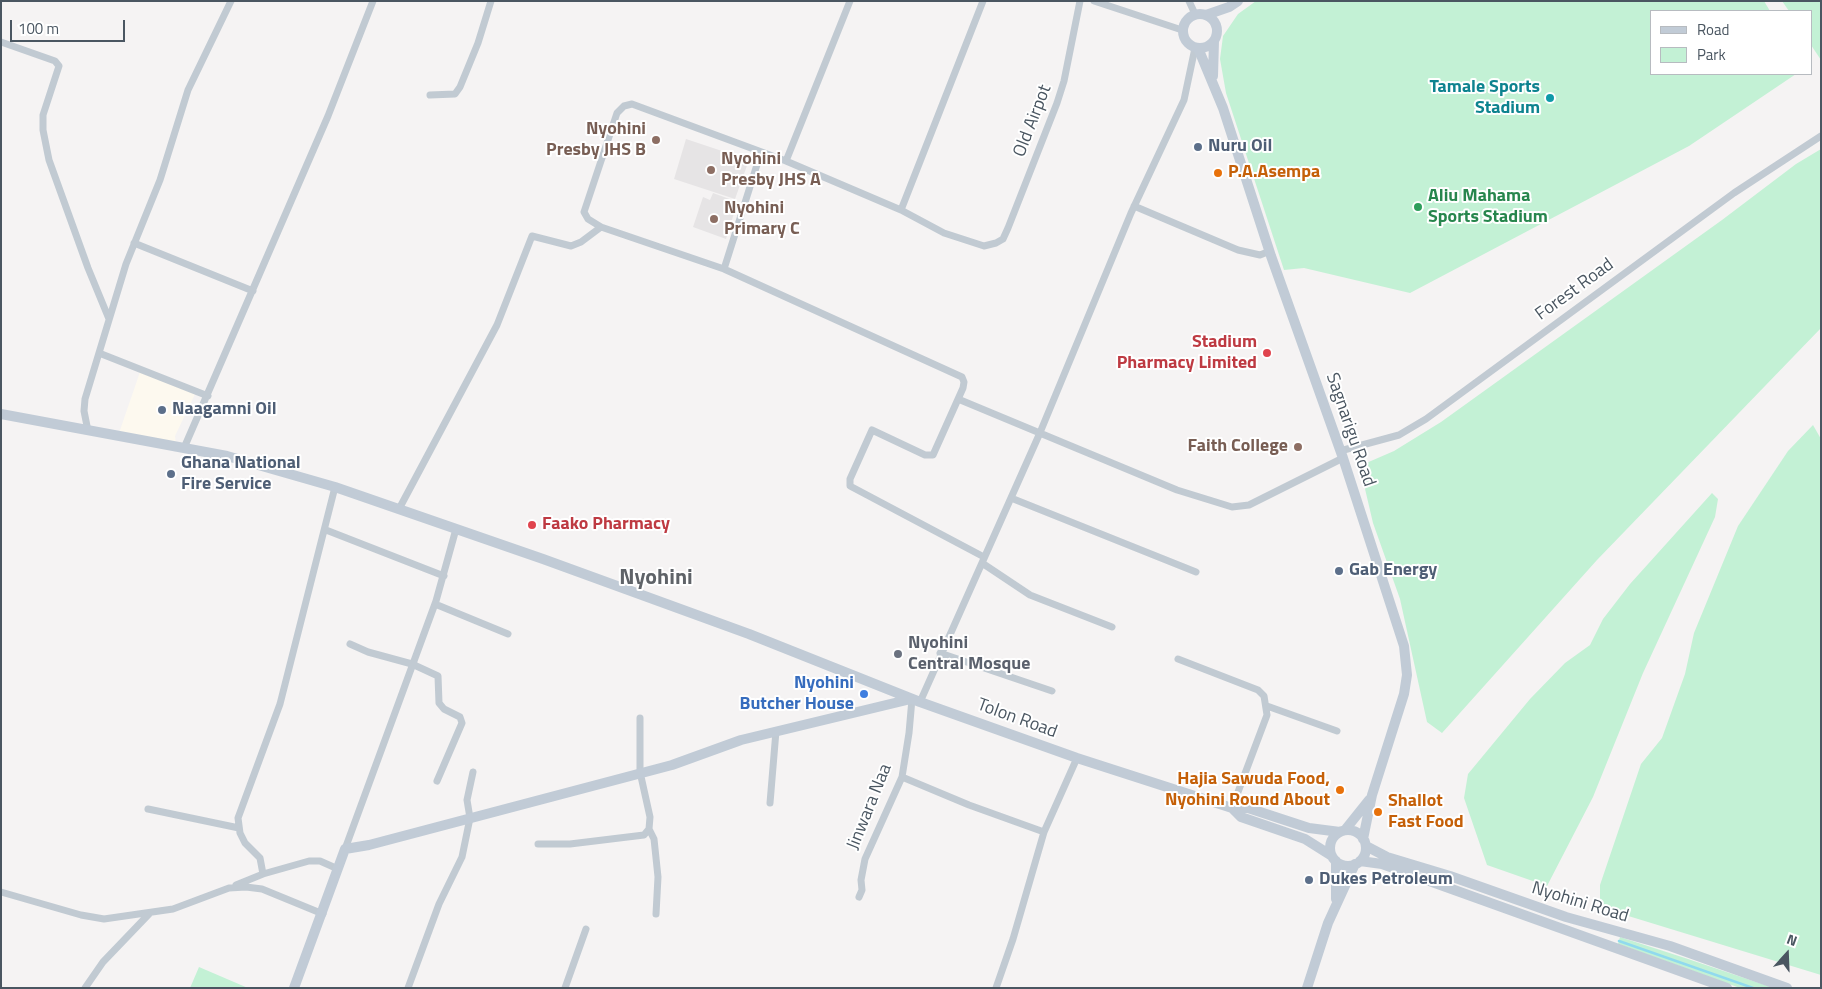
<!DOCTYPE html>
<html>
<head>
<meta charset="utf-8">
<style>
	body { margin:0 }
	#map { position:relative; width:1822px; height:989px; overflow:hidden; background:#f5f3f3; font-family:"Titillium Web",sans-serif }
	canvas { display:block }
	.frame { position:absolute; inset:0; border:2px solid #4a5661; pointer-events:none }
	.legend { position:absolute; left:1650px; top:10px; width:162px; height:65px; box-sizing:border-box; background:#fff; border:1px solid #b7bbc0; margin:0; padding:6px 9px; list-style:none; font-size:15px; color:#4a5661 }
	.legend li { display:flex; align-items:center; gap:10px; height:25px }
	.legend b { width:25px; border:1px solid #b7bbc0 }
	.north { position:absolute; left:1762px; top:929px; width:50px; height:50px; -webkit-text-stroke:4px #fff; paint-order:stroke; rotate:20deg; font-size:14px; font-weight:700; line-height:20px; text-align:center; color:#4a5661 }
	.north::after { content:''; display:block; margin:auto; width:18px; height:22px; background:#4a5661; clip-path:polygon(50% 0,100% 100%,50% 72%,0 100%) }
	.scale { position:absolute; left:10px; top:20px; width:115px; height:22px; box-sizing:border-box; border:2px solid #4a5661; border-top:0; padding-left:6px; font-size:15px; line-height:18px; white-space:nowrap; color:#4a5661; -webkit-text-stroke:4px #fff; paint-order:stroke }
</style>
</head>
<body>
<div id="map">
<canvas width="1822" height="989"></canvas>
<div class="frame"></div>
<ul class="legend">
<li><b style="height:6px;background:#c1cbd6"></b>Road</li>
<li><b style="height:14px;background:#c3f1d5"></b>Park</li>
</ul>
<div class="north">N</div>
<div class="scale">100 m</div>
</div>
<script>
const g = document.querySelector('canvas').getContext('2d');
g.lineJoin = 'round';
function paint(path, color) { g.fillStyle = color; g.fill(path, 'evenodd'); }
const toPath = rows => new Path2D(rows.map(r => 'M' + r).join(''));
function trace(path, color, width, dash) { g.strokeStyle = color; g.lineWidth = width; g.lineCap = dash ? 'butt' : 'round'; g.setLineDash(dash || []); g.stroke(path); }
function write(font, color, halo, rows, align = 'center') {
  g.font = font + ' "Titillium Web",sans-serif'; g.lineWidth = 4; g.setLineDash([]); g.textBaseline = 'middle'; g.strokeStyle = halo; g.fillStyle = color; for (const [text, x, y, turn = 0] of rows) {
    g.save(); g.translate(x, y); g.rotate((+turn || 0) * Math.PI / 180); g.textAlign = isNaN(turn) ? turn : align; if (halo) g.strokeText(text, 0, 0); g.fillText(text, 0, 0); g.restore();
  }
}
const commercial = toPath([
	[140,372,196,392,175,436,176,444,119,433]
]);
const education = toPath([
	[686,139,749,160,735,199,674,179],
	[713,193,735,201,732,208,735,210,726,239,693,227,703,197,710,200]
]);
const green = toPath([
	[1256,1,1764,1,1770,11,1651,11,1651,74,1796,74,1689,146,1410,293,1304,268,1284,270,1226,93,1220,59,1223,36,1238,14],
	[1782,1,1821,1,1821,60,1811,45,1811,11,1789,11],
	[1821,149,1821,328,1597,560,1442,733,1427,722,1400,599,1373,523,1362,476,1364,464,1394,451,1441,422,1722,220,1796,164],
	[1813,425,1821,439,1821,975,1612,911,1600,904,1600,885,1641,764,1662,738,1685,674,1694,633,1738,526,1788,451],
	[1712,493,1718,499,1715,517,1643,673,1593,797,1547,886,1487,865,1464,798,1468,774,1530,699,1565,663,1590,645,1603,619,1630,584],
	[1620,937,1685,958,1774,988,1740,988,1618,944],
	[199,967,248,988,190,988]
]);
const stream = toPath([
	[1619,941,1753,988]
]);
const street = toPath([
	[1094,1,1182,30],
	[1189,1,1195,14],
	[1,42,55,61,59,66,43,115,43,130,49,160,88,268,109,319],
	[430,95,455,94,460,87,478,43,491,1],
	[786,161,850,1],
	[1134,206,1238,250,1260,255,1270,251],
	[901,210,983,1],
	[134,243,253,291],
	[724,269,761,152],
	[99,353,208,396],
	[958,399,1177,490,1232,507,1249,505,1343,458],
	[88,431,84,411,85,399,126,264,160,180,188,90,231,1],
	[184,448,328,116,373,1],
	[1340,451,1399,435,1426,419,1734,193,1821,136],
	[1011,498,1196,572],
	[399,509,497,325,532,236,571,246,581,242,601,227],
	[326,530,444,576],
	[984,557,850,486,850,479,872,430,925,455,933,455,963,388,964,382,962,377,724,269,601,227,588,219,584,212,617,113,624,106,632,104,786,161,901,210,944,233,984,246,996,243,1003,239,1008,228,1057,103,1064,81,1080,1],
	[982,563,1030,595,1112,627],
	[435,604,508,634],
	[350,644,368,652,412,664,438,676,439,703,444,709,460,717,462,723,437,781],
	[940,653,1052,691],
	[1178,659,1258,690,1264,696,1267,715,1232,808],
	[920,702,1039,435,1131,213,1184,100,1195,48],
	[1267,706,1337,731],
	[902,777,969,805,1044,832],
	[770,803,776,731],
	[148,809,239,828],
	[649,829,654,839,658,877,656,914],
	[538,844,570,844,644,835,649,829,650,817,640,772,640,718],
	[345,849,436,601,456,529],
	[263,874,260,858,245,843,240,833,238,818,280,704,335,487],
	[236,885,263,874,309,861,320,861,338,869],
	[1,892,81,915,104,919,173,909,229,888,246,887,262,889,323,914],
	[859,897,862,890,861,880,865,859,902,777,909,733,912,699],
	[85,988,103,962,149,914],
	[408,988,439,904,462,857,470,818,467,800,473,772],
	[565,988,586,929],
	[996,988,1013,939,1044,832,1077,758]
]);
const secondary = toPath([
	'1183 31a17 17 0 1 1 34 0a17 17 0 1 1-34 0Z',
	[1206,15,1229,7,1238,1],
	[1198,48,1223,108,1271,256,1343,458,1404,646,1407,675,1404,694,1372,795,1363,839],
	[1213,76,1214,41],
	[1,414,227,456,335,487,543,559,749,634,920,702,1077,758,1232,808,1248,808,1309,828,1340,832],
	[1232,808,1241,817,1305,839,1332,856],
	[1345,830,1369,800],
	'1330 848a18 18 0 1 1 36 0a18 18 0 1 1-36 0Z',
	[1366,846,1387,857,1450,876,1566,917,1670,946,1787,988],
	[1336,861,1336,899],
	[1360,861,1382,864,1727,988],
	[294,988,345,849,369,845,672,765,741,740,911,699],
	[1307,988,1328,923,1355,864]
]);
const markers = [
	[1550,98,5,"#0f9aa8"],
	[656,140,5,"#8d6e63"],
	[1198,147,5,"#5c6f8a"],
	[711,170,5,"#8d6e63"],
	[1218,173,5,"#e8710a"],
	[1418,207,5,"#2e9e5b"],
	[714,219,5,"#8d6e63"],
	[1267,353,5,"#e0444e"],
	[162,410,5,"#5c6f8a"],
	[1298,447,5,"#8d6e63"],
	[171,474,5,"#5c6f8a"],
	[532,525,5,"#e0444e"],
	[1339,571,5,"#5c6f8a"],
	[898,654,5,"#6b7280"],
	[864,694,5,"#3f7fe0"],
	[1340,790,5,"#e8710a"],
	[1378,812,5,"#e8710a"],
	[1309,880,5,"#5c6f8a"]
];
const cultureNames = [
	["Tamale Sports",1540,88],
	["Stadium",1540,109]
];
const streetNames = [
	["Old Airpot",1033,121,-69],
	["Forest Road",1575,290,-36],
	["Sagnarigu Road",1350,430,71],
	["Tolon Road",1017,719,20],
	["Jinwara Naa",870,807,-68],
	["Nyohini Road",1580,903,17]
];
const educationNames = [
	["Nyohini",646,130],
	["Presby JHS B",646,151],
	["Nyohini",721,160,"left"],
	["Presby JHS A",721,181,"left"],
	["Nyohini",724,209,"left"],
	["Primary C",724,230,"left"],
	["Faith College",1288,447]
];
const serviceNames = [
	["Nuru Oil",1208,147],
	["Naagamni Oil",172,410],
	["Ghana National",181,464],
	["Fire Service",181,485],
	["Gab Energy",1349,571],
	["Dukes Petroleum",1319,880]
];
const foodNames = [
	["P.A.Asempa",1228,173],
	["Hajia Sawuda Food,",1330,780,"right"],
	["Nyohini Round About",1330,801,"right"],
	["Shallot",1388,802],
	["Fast Food",1388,823]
];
const leisureNames = [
	["Aliu Mahama",1428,197],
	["Sports Stadium",1428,218]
];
const healthNames = [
	["Stadium",1257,343],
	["Pharmacy Limited",1257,364],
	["Faako Pharmacy",542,525,"left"]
];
const worshipNames = [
	["Nyohini",908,644],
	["Central Mosque",908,665]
];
const shopNames = [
	["Nyohini",854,684],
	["Butcher House",854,705]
];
const districtNames = [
	["Nyohini",656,579]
];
paint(commercial, '#fdf9ef');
paint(education, '#e6e4e5');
paint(green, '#c3f1d5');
trace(stream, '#90daee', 2.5);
trace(street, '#c1cad2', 7);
trace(secondary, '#c1cbd6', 10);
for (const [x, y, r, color] of markers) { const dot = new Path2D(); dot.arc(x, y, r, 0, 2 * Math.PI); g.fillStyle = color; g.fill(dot); trace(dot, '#fff', 2); }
write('bold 18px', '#0d838f', '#fff', cultureNames, 'right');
write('18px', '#4a5661', '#fff', streetNames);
write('bold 18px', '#785e54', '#fff', educationNames, 'right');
write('bold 18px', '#4e5e75', '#fff', serviceNames, 'left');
write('bold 18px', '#c56008', '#fff', foodNames, 'left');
write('bold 18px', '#27864d', '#fff', leisureNames, 'left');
write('bold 18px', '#be3a42', '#fff', healthNames, 'right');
write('bold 18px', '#5b616d', '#fff', worshipNames, 'left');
write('bold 18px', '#366cbe', '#fff', shopNames, 'right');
write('bold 22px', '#5f6368', '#fff', districtNames);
</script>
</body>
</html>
